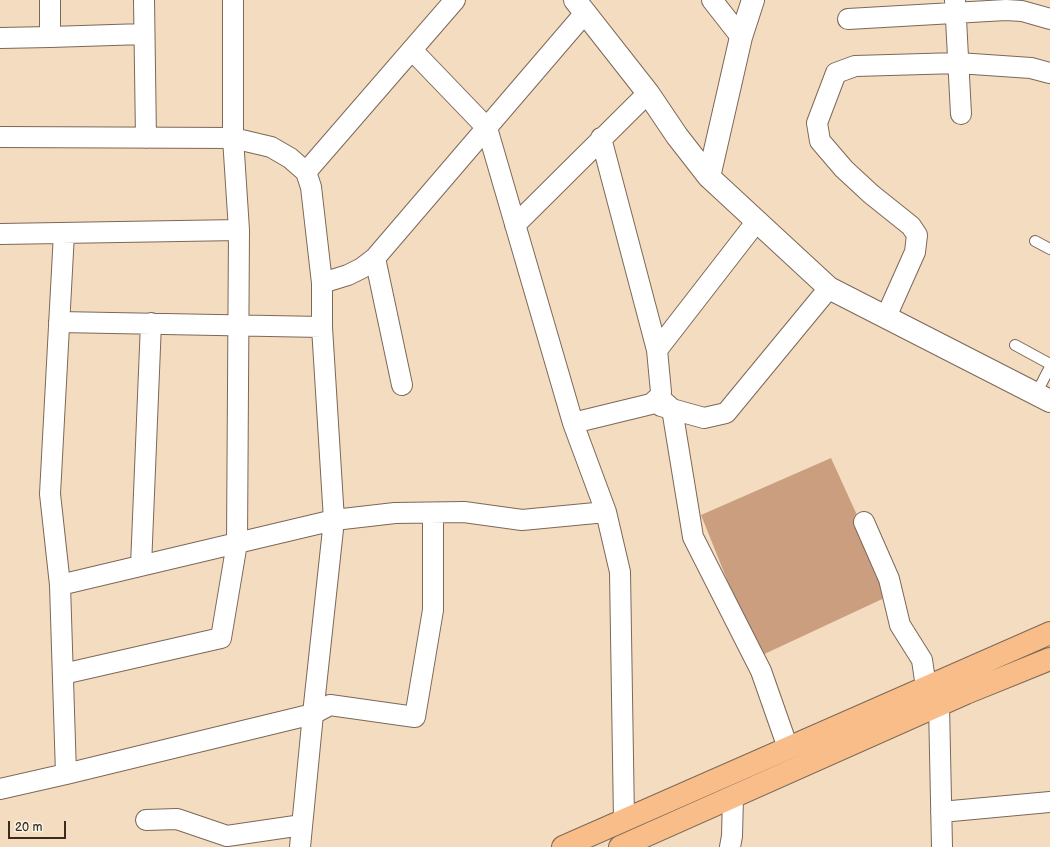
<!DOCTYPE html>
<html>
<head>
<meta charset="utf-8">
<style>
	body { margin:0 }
	#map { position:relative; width:1050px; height:847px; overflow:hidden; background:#f4dcc1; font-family:"Balsamiq Sans",sans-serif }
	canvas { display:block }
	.scale { position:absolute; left:8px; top:821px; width:58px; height:18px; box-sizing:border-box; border:2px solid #3b2a1e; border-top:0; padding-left:5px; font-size:12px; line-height:14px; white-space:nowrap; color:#3b2a1e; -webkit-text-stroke:3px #f7f3e8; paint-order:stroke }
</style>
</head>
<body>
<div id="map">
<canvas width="1050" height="847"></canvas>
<div class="scale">20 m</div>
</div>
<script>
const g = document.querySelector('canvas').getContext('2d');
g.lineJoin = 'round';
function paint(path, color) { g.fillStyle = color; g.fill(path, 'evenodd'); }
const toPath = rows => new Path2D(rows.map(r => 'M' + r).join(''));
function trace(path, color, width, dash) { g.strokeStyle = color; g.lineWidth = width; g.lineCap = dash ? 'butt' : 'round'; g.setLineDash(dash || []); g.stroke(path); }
const building = toPath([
	[831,458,893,594,758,657,701,515]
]);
const service = toPath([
	[1035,241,1050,249],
	[1015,345,1050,364],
	[1036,394,1050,367]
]);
const minor = toPath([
	[144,0,146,138],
	[233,0,233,138,239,230],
	[712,0,741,37],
	[955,0,961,114],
	[848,19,1006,10,1022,11,1050,19],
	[50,37,144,34],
	[0,38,50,37,50,0],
	[412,50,487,128,573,423,606,512,620,572,624,820],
	[0,137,233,138,271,147,290,158,306,172,311,187,322,283,322,327,334,520,313,714],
	[306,172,455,0],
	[515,225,648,93],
	[0,234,239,230,237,543,221,638,63,674],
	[375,258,402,385],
	[322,283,348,275,362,268,375,258,585,13],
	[886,317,915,252,917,235,911,226,871,194,844,169,820,141,817,123,836,73,855,66,958,63,1031,68,1050,73],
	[59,322,322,327],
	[657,350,757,221],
	[659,397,672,409,693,537,761,671,788,748],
	[661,406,704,418,726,413,829,288],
	[573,423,651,404,659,397,661,392,657,350,601,138],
	[864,522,889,579,900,625,922,660,926,687],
	[141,566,151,323],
	[60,585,334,520,395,513,464,512,522,520,606,512],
	[939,705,942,847],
	[313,714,330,705,415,717,433,610,433,513],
	[66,774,313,714,300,847],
	[0,789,66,774,60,585,50,494,64,233],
	[941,812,1050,802],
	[146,820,177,819,227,836,302,825],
	[730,847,732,836,733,797]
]);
const tertiary = toPath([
	[575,0,648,93,677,136,709,177,829,288,1050,401],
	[709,177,741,37,753,0]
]);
const primary = toPath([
	[563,847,1050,633],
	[620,847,966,693,1050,659]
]);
paint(building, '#cc9e80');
trace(service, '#7c6857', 12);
trace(minor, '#7c6857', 22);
trace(tertiary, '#7c6857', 24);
trace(primary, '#7c6857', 24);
trace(service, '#fff', 10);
trace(minor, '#fff', 20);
trace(tertiary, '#fff', 22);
trace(primary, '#f8bd89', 22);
</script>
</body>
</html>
